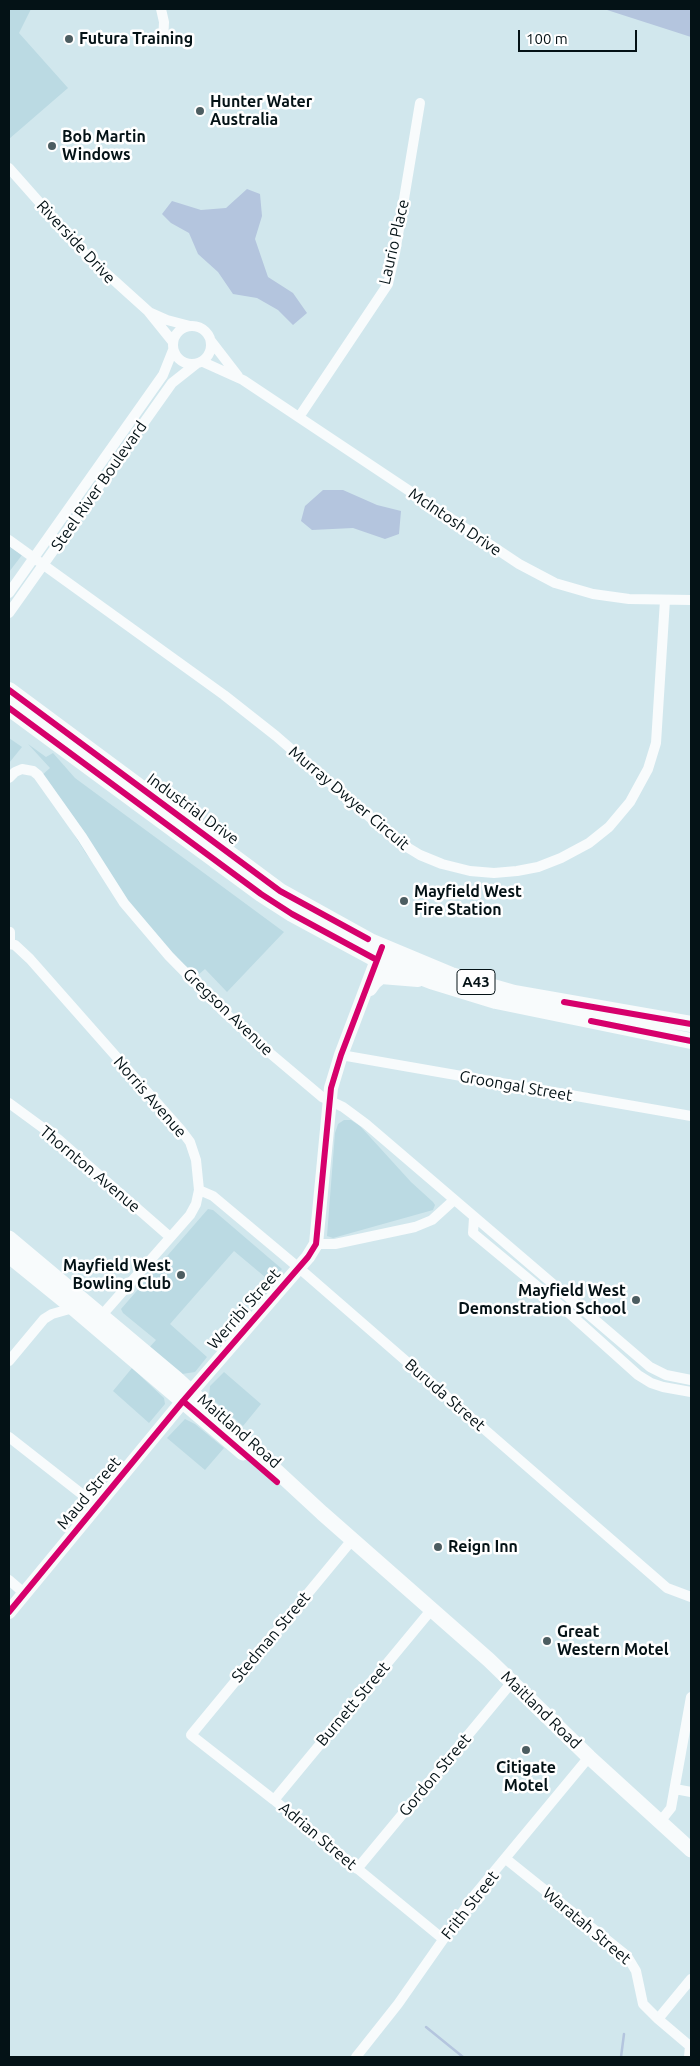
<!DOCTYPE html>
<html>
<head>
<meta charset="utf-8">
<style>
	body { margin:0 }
	#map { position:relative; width:700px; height:2066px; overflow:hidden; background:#d1e7ed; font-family:Ubuntu,sans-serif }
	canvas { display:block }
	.frame { position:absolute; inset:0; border:10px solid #041216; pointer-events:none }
	.scale { position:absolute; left:518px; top:30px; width:119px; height:22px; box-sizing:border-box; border:2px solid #041216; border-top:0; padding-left:6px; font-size:15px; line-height:18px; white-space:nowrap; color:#041216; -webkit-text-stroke:4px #fff; paint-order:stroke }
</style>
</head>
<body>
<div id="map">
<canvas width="700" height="2066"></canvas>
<div class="frame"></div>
<div class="scale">100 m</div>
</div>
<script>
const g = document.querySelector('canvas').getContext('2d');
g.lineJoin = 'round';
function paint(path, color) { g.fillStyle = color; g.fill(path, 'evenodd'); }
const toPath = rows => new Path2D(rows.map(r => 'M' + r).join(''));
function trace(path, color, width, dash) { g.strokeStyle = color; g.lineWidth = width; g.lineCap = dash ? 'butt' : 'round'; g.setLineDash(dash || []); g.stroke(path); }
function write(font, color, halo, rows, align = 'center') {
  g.font = font + ' Ubuntu,sans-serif'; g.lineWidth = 5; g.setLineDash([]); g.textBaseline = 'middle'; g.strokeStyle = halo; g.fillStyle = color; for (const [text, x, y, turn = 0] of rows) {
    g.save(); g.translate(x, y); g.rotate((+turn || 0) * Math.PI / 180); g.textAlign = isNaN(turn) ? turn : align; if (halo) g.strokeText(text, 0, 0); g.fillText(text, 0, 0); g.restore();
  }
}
const green = toPath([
	[9,9,31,9,19,33,68,88,9,139],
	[9,546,22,555,9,572],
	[9,738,22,747,9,763],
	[28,744,46,757,53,753,75,778,284,932,227,992,205,969,198,975,168,953,143,931,85,852,52,799,41,776,50,768],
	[344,1120,351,1120,360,1126,411,1182,433,1202,435,1205,433,1210,333,1238,327,1236,335,1133,338,1124],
	[208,1209,213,1210,282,1269,271,1282,234,1251,170,1324,207,1357,195,1372,182,1374,147,1350,156,1340,123,1313,121,1309],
	[132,1368,164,1398,165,1404,149,1423,113,1391],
	[224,1372,261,1404,243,1426,209,1396,210,1386],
	[185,1419,195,1424,224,1448,205,1470,167,1438]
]);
const water = toPath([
	[604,9,691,9,691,37],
	[247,189,260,194,262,216,255,239,268,277,293,293,307,313,293,325,278,310,257,298,233,294,218,272,198,254,189,233,171,223,162,214,172,201,201,210,226,208],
	[323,490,343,490,377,505,401,511,399,534,385,539,353,528,312,530,301,521,305,506]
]);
const stream = toPath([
	[426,2027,463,2057],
	[621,2057,624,2034]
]);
const minor = toPath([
	[161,9,164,22,163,42],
	[9,168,87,256,148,311,173,342],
	[149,312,167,320,190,326],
	'173 345a19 19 0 1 1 38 0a19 19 0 1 1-38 0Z',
	[211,341,238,376],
	[203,362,243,380,519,564,555,583,593,594,629,599,691,600],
	[299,417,388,284,395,253,420,103],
	[9,540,224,695,276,736,397,841,420,855,442,864,470,871,494,873,517,871,538,867,561,858,589,843,609,827,630,802,648,769,656,743,665,600],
	[9,593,163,375,173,350],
	[9,613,172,383,196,364],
	[9,778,15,772,22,769,33,771,38,775,82,837,124,903,169,956,224,1012,271,1054,322,1097,343,1107,366,1124,650,1367,666,1375,691,1380],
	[9,944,15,945,30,959,181,1130,190,1142,196,1160,199,1190,196,1204,190,1215,102,1315],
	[10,944,10,932],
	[341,1055,691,1116],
	[9,1103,58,1139,170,1237],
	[199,1190,213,1196,299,1268,667,1588,691,1597],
	[474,1218,473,1233,560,1305,638,1375,651,1383,663,1387,691,1392],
	[316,1244,335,1244,415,1227,432,1220,454,1200],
	[9,1361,44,1319,52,1314,73,1308],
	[9,1437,97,1506],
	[352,1540,191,1735,274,1800,443,1939],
	[9,1580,24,1593],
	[675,1789,691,1792],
	[274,1800,432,1609],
	[659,1823,671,1808,691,1697],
	[506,1859,627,1956,636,1971,643,2004,658,2019,691,2047],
	[357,1869,512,1682],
	[658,2019,691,1979],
	[356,2057,398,2004,473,1897,589,1757],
	[689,2057,690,2046]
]);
const secondary = toPath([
	[370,989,375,982,381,977,418,980],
	[9,1612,183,1401,308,1257,316,1244,331,1088,341,1055,380,952]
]);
const primary = toPath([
	[9,1238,176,1378,322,1513,489,1660,589,1757,691,1850],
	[9,1256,73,1308,243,1453]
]);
const trunk = toPath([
	[9,690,280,891,372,942,451,975,514,993,691,1024],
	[9,708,261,894,292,914,377,960,431,981,496,1001,691,1041]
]);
const cycleway = toPath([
	[9,690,280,891,368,939],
	[9,708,261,894,292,914,377,960],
	[564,1002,691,1024],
	[591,1021,691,1041],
	[183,1401,277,1482],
	[9,1612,183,1401,308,1257,316,1244,331,1088,341,1055,382,947]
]);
const markers = [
	[69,39,5,"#4c5d61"],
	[200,111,5,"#4c5d61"],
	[52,146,5,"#4c5d61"],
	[404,901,5,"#4c5d61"],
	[181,1275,5,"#4c5d61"],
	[636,1300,5,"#4c5d61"],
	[438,1547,5,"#4c5d61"],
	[547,1641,5,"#4c5d61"],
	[526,1750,5,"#4c5d61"]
];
const shields = [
	[476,982,38]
];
const shieldNames = [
	["A43",476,982]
];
const poiNames = [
	["Futura Training",79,39],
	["Hunter Water",210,102],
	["Australia",210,120],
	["Bob Martin",62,137],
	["Windows",62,155],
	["Mayfield West",414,892],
	["Fire Station",414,910],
	["Mayfield West",171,1266,"right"],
	["Bowling Club",171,1284,"right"],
	["Mayfield West",626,1291,"right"],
	["Demonstration School",626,1309,"right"],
	["Reign Inn",448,1547],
	["Great",557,1632],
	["Western Motel",557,1650],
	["Citigate",526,1768,"center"],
	["Motel",526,1786,"center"]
];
const streetNames = [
	["Riverside Drive",76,242,47],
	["Laurio Place",394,242,-77],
	["Steel River Boulevard",99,486,-55],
	["McIntosh Drive",455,522,34],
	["Murray Dwyer Circuit",349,798,40],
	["Industrial Drive",193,809,36],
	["Gregson Avenue",228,1012,44],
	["Groongal Street",516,1086,10],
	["Norris Avenue",150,1097,49],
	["Thornton Avenue",90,1169,40],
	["Werribi Street",244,1309,-49],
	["Buruda Street",445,1395,41],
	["Maitland Road",239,1431,41],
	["Maud Street",89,1493,-50],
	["Stedman Street",271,1637,-50],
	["Burnett Street",353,1704,-50],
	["Maitland Road",541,1710,44],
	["Gordon Street",435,1775,-50],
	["Adrian Street",318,1836,40],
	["Frith Street",470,1905,-52],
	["Waratah Street",587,1926,40]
];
paint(green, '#bbdae3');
paint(water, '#b4c5de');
trace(stream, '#b4c5de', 2.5);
trace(minor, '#f8fbfc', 10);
trace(secondary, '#f8fbfc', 14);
trace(primary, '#f8fbfc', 15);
trace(trunk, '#f8fbfc', 16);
trace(cycleway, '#d6006c', 6);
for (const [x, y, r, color] of markers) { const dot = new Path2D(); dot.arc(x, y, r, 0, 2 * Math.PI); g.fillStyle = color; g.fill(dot); trace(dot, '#fff', 2); }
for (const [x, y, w] of shields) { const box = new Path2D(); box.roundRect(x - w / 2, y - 12.5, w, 25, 4); g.fillStyle = '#fff'; g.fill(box); trace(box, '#041216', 1); }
write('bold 15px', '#041216', null, shieldNames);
write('bold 16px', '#041216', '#fff', poiNames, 'left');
write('16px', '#041216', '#fff', streetNames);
</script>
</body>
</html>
